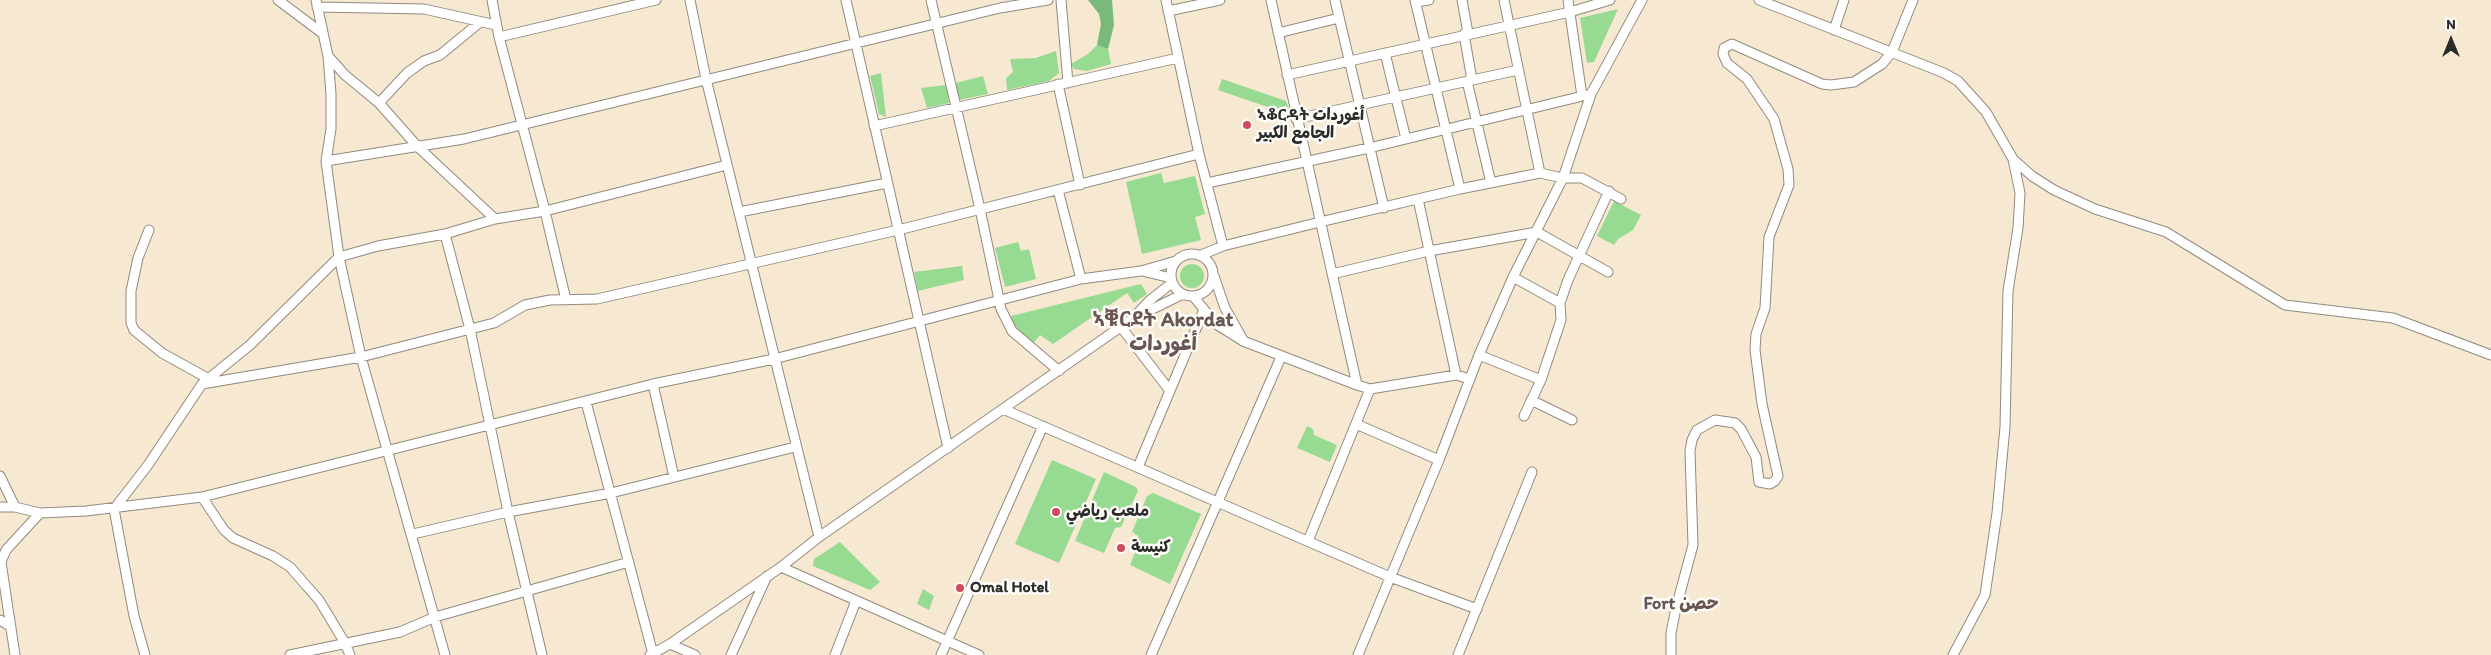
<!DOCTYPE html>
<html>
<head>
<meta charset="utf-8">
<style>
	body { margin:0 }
	#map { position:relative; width:2491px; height:655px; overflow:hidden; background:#f7e8d2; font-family:Itim,sans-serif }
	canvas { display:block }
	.north { position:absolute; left:2426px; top:15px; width:50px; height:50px; -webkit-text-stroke:4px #fdfcf7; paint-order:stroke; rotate:0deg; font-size:14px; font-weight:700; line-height:20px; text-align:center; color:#2b2b2b }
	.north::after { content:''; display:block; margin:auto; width:18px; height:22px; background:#2b2b2b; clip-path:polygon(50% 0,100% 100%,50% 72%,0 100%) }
</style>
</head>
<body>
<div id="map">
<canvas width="2491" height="655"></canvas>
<div class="north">N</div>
</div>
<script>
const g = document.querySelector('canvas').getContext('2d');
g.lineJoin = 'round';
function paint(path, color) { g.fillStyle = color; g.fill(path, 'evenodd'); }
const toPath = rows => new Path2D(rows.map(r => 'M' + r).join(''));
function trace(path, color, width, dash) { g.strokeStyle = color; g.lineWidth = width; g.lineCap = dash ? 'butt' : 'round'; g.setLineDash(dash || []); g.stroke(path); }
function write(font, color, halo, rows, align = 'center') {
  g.font = font + ' Itim,"Playpen Sans Arabic","Noto Sans Ethiopic",sans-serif'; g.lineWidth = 5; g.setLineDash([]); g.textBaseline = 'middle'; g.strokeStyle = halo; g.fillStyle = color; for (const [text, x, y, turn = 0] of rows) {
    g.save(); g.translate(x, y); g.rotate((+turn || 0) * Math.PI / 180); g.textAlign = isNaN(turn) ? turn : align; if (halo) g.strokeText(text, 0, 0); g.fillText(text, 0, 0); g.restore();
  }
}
const green = toPath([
	[1618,9,1594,62,1587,63,1580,18],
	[1097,45,1108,49,1111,64,1087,71,1074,69,1071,64,1088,54],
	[1056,51,1059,73,1049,81,1007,90,1006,78,1013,72,1010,59,1036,58],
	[881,73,886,117,879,114,870,76],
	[983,76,988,94,959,100,956,83],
	[1222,79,1286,101,1291,115,1218,90],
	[946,85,949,103,927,108,921,88],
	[1161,173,1164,183,1195,176,1205,214,1195,217,1201,240,1142,254,1126,182],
	[1614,201,1641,215,1633,230,1618,239,1614,245,1597,236],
	[1018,242,1021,251,1029,249,1036,279,1005,287,995,248],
	'1180 276a12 12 0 1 1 24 0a12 12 0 1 1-24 0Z',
	[962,266,964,280,918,291,914,272],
	[1141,284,1147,294,1134,303,1127,293,1053,344,1040,335,1033,344,1014,330,1011,316],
	[1307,426,1313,429,1314,435,1337,445,1330,462,1297,448],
	[1052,460,1096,479,1059,563,1015,544],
	[1104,472,1136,487,1138,491,1121,527,1115,528,1104,553,1075,541],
	[1153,493,1201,514,1170,584,1130,565,1139,542,1138,536,1132,532,1147,496],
	[840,542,880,582,870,590,813,566,814,559],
	[923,589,934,596,929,610,917,604]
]);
const forest = toPath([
	[1088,0,1112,0,1114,25,1108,49,1097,45,1101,24,1099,14]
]);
const minor = toPath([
	[278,0,322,33],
	[316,0,328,56,331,94,331,129,326,161,339,257,361,357,445,655],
	[492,0,499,37,545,211,727,165],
	[690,0,706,79,819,537],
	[846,0,948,448],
	[931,0,980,209,1001,309,1012,331,1059,371],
	[1061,0,1068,83],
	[1166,0,1199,154,1223,246],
	[1271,0,1357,385],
	[1335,0,1384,208],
	[1415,0,1460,189],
	[1462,0,1468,33],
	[1504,0,1540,173],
	[1568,0,1582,96],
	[1759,0,1944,73,1958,81,1986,112,2013,159,2032,176,2054,190,2095,209,2166,232,2285,305,2393,318,2491,355],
	[1416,2,1429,0],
	[317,7,424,9,496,25],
	[1168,11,1220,0],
	[1834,30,1844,0],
	[1278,33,1339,18],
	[1464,34,1472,80],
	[499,37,656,0],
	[1385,53,1406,139],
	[328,56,345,75,379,103,417,146,495,219],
	[1287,75,1570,12,1610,0],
	[1467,81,1491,183],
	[1058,84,1080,185],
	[379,103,407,73,424,61,440,55,479,23],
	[1296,119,1518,70],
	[874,126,1178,58],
	[326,161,464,139,1000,8,1048,0],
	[1207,183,1369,148,1591,94],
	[1058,190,1081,279],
	[1418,199,1456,375],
	[739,212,887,183],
	[149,230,138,258,131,291,131,323,134,330,162,353,209,379],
	'1171 275a21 21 0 1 1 42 0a21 21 0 1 1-42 0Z',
	[1201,255,1223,246,1320,222,1460,189,1540,173,1563,178,1582,178,1621,199],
	[1142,271,1171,278],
	[1332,274,1429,251,1537,232,1608,272],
	[1214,276,1225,308,1243,340],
	[1513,277,1560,303],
	[1193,296,1216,324,1243,341,1357,385,1370,389,1456,375,1470,379],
	[1136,315,1150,300,1172,283],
	[1121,327,1170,391],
	[1479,355,1541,380],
	[202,384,361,357,494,323,525,305,550,300,597,299,898,230,1199,154],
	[653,384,674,477],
	[1531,400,1572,420],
	[586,402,653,654],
	[1003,409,1390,577,1477,609],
	[1524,416,1541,380,1561,320,1560,303,1568,280,1609,191],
	[1356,424,1439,460],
	[1138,467,1203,312],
	[0,476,15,507],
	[202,497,224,530,233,538,273,556,290,567,304,583,319,600,345,643,350,655],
	[0,507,15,507,40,513,86,511,202,497,653,384,774,359,1081,279,1141,271,1176,261],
	[413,534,508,512,611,493,795,447],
	[1308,541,1370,389],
	[781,567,979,655],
	[0,620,11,627],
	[670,644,695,655],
	[15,655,1,562,6,550,40,513],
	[145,655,134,616,114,509,148,465,202,384,250,345,339,257,378,246,445,234],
	[290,655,400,632,435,617,629,562],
	[542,655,508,512,470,329,445,234,495,219,545,211,566,300],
	[650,655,670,644,781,567,819,537,1132,319,1183,294],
	[731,655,767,576],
	[835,655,856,601],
	[941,655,1043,426],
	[1151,655,1281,357],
	[1358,655,1439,460,1479,355,1513,277,1563,178,1591,94,1642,0],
	[1458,655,1532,472],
	[1671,655,1671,633,1676,608,1693,545,1690,451,1692,440,1697,430,1715,420,1735,423,1741,429,1756,457,1759,482,1770,484,1775,481,1778,476,1762,404,1755,350,1756,334,1765,308,1769,237,1789,185,1788,169,1774,119,1747,79,1727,63,1723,54,1724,48,1732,44,1822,84,1831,85,1854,82,1882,64,1892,52,1913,0],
	[1953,655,1985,595,1997,513,2005,427,2008,291,2018,228,2020,193,2013,159]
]);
const markers = [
	[1247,125,5,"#d1495b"],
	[1056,512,5,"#d1495b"],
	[1121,548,5,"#d1495b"],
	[960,588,5,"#d1495b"]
];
const poiNames = [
	["ኣቆርዳት أغوردات",1257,116],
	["الجامع الكبير",1257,134],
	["ملعب رياضي",1066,512],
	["كنيسة",1131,548],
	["Omal Hotel",970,588]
];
const neighbourhoodNames = [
	["Fort حصن",1681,604]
];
const districtNames = [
	["ኣቑርደት Akordat",1163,321],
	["أغوردات",1163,345]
];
paint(green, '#97da91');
paint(forest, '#79ba7b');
trace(minor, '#918a7e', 11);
trace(minor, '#fff', 9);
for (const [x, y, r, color] of markers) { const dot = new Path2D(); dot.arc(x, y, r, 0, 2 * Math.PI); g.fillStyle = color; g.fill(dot); trace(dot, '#fdfcf7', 2); }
write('bold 16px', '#2b2b2b', '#fdfcf7', poiNames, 'left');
write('bold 18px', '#695655', '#fdfcf7', neighbourhoodNames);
write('bold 21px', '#695655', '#fdfcf7', districtNames);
</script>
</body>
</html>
